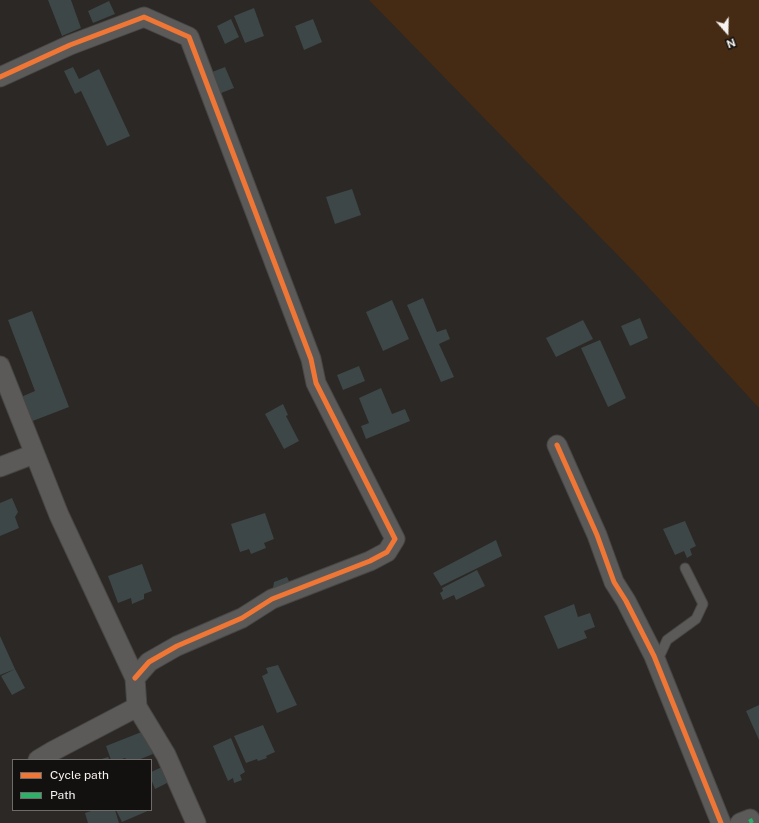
<!DOCTYPE html>
<html>
<head>
<meta charset="utf-8">
<style>
	body { margin:0 }
	#map { position:relative; width:759px; height:823px; overflow:hidden; background:#2b2825; font-family:"Public Sans",sans-serif }
	canvas { display:block }
	.legend { position:absolute; left:12px; top:759px; width:140px; height:52px; box-sizing:border-box; background:#13110f; border:1px solid #6e6b69; margin:0; padding:5px 7px; list-style:none; font-size:12px; color:#f6f2ef }
	.legend li { display:flex; align-items:center; gap:8px; height:20px }
	.legend b { width:20px; border:1px solid #6e6b69 }
	.north { position:absolute; left:707px; top:12px; width:40px; height:40px; -webkit-text-stroke:3px #13110f; paint-order:stroke; rotate:160deg; font-size:11px; font-weight:700; line-height:16px; text-align:center; color:#f6f2ef }
	.north::after { content:''; display:block; margin:auto; width:14px; height:18px; background:#f6f2ef; clip-path:polygon(50% 0,100% 100%,50% 72%,0 100%) }
</style>
</head>
<body>
<div id="map">
<canvas width="759" height="823"></canvas>
<ul class="legend">
<li><b style="height:5px;background:#f07635"></b>Cycle path</li>
<li><b style="height:5px;background:#2db169"></b>Path</li>
</ul>
<div class="north">N</div>
</div>
<script>
const g = document.querySelector('canvas').getContext('2d');
g.lineJoin = 'round';
function paint(path, color) { g.fillStyle = color; g.fill(path, 'evenodd'); }
const toPath = rows => new Path2D(rows.map(r => 'M' + r).join(''));
function trace(path, color, width, dash) { g.strokeStyle = color; g.lineWidth = width; g.lineCap = dash ? 'butt' : 'round'; g.setLineDash(dash || []); g.stroke(path); }
const green = toPath([
	[369,0,759,0,759,408,638,276]
]);
const building = toPath([
	[48,0,71,0,81,28,62,36],
	[109,1,115,14,93,23,88,11],
	[254,8,264,36,245,43,234,16],
	[231,19,239,37,225,44,217,26],
	[313,19,322,42,304,50,295,26],
	[73,67,79,79,99,69,130,136,107,146,81,91,75,94,64,71],
	[225,67,234,88,216,95,207,74],
	[352,189,361,215,335,224,326,197],
	[423,298,437,332,446,329,450,339,439,344,454,377,441,382,407,305],
	[392,300,409,339,383,351,366,312],
	[32,311,69,407,30,422,21,397,35,391,8,320],
	[640,318,648,338,630,346,621,326],
	[583,320,593,339,556,357,546,338],
	[600,340,626,398,608,407,581,348],
	[359,366,365,381,343,390,337,375],
	[381,388,392,414,405,409,410,421,366,439,361,426,369,423,359,398],
	[283,404,288,415,286,416,299,441,284,449,265,414],
	[12,498,18,512,15,517,19,528,0,536,0,503],
	[265,513,274,539,264,543,266,548,251,554,249,549,240,552,231,524],
	[685,521,696,546,690,549,692,555,687,558,684,551,675,555,663,529],
	[496,540,502,556,441,586,433,573],
	[142,564,152,591,144,594,144,599,132,604,131,598,118,603,108,576],
	[477,570,485,586,456,600,454,595,443,600,440,593,443,591,442,588],
	[287,577,292,588,275,595,273,588,274,582],
	[574,604,578,617,590,613,595,627,584,631,587,638,558,649,544,616],
	[0,636,15,669,25,688,12,695,1,676,15,669,0,675],
	[278,665,297,705,277,713,262,676,268,673,266,668],
	[759,705,759,740,746,711],
	[263,725,275,752,266,756,267,758,258,761,257,759,246,763,234,736],
	[144,731,153,754,138,760,127,760,125,758,119,760,111,760,106,746],
	[231,738,245,772,240,775,242,780,234,783,233,778,228,781,213,746],
	[108,757,110,760,98,760],
	[162,767,169,782,155,789,151,779,151,772],
	[94,810,115,810,119,823,88,823,85,813],
	[116,810,150,810,122,822]
]);
const service = toPath([
	[654,656,661,653,667,640,696,619,703,604,685,568]
]);
const minor = toPath([
	[0,77,70,45,144,17,189,37,311,359,316,383,395,539,387,552,370,561,272,599,242,618,177,646,149,662,135,678],
	[0,366,59,515,135,678,137,707],
	[557,445,597,535,614,582,626,601,654,656,721,823],
	[0,467,34,454],
	[38,760,53,751,137,707,166,755,196,823],
	[740,823,750,819]
]);
const quiet = toPath([
	[750,819,752,823]
]);
const cycleway = toPath([
	[0,77,70,45,144,17,189,37,311,359,316,383,395,539,387,552,370,561,272,599,242,618,177,646,149,662,135,678],
	[557,445,597,535,614,582,626,601,654,656,721,823]
]);
paint(green, '#452b13');
paint(building, '#3d4747');
trace(service, '#484644', 11);
trace(minor, '#484644', 21);
trace(service, '#5c5a58', 9);
trace(minor, '#5c5a58', 19);
trace(quiet, '#2db169', 4, [8, 4]);
trace(cycleway, '#f07635', 5);
</script>
</body>
</html>
